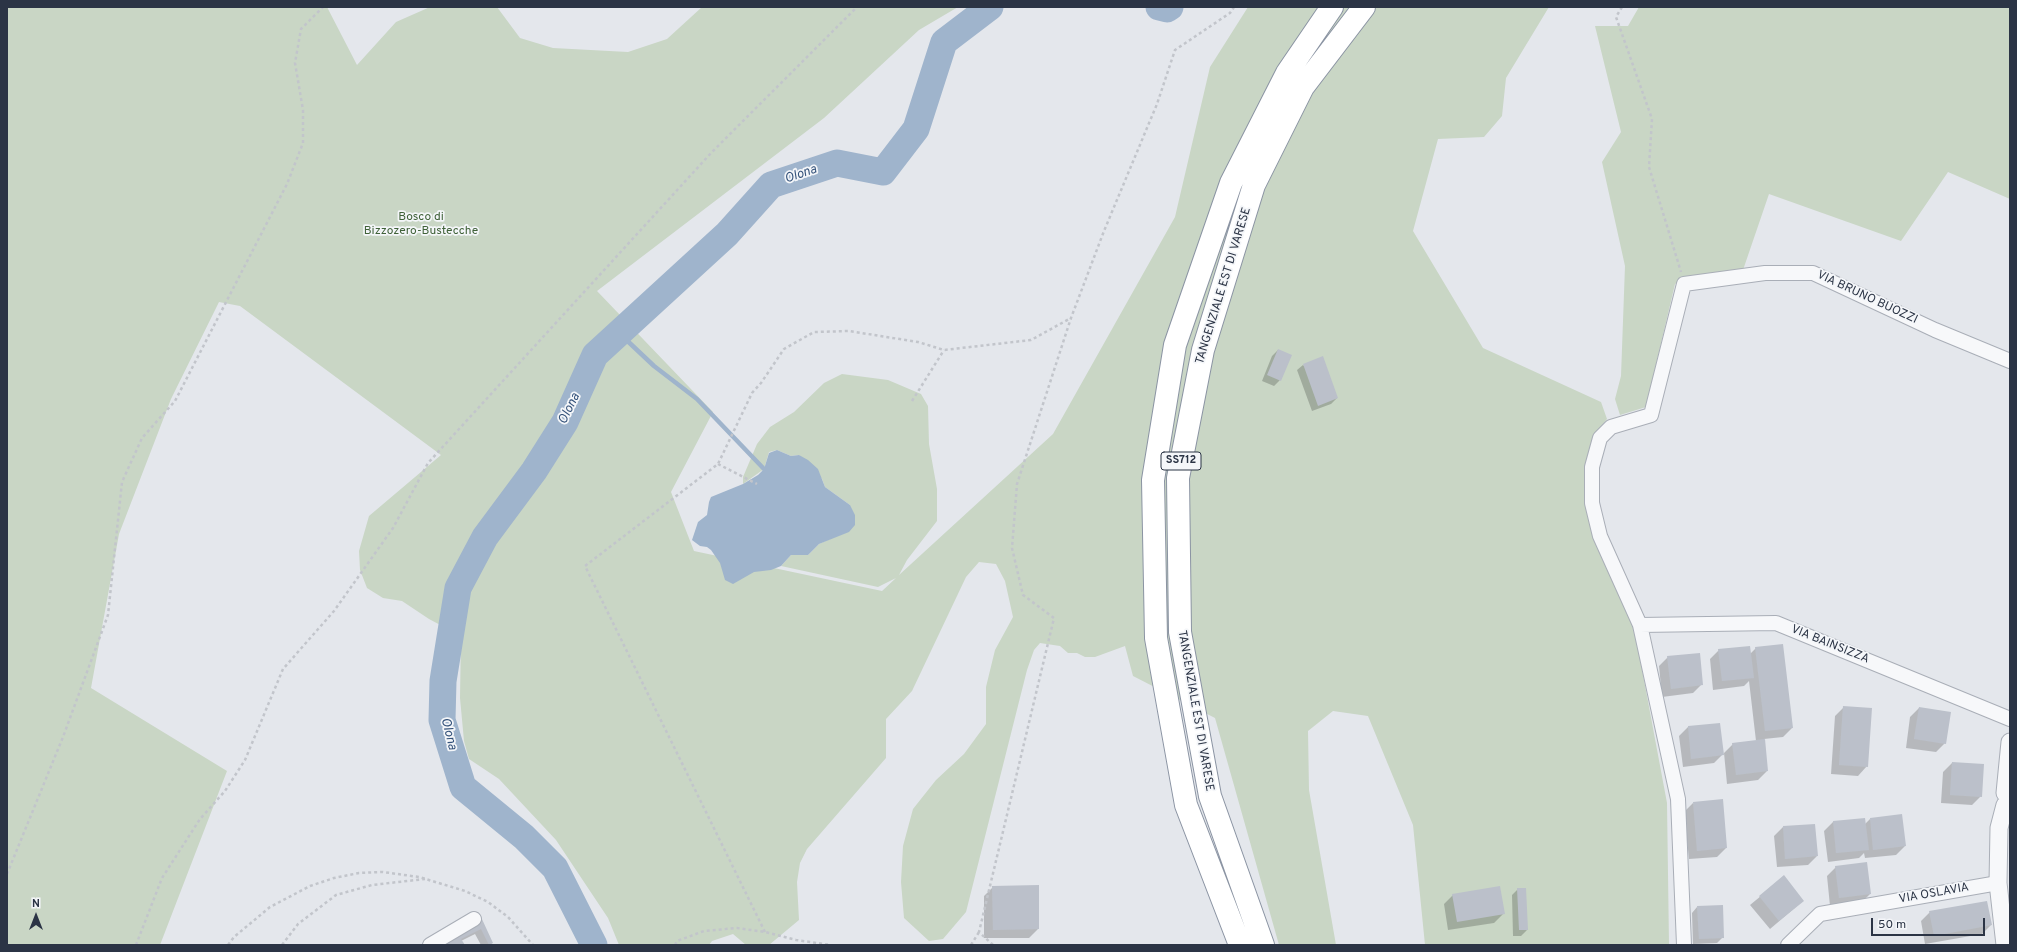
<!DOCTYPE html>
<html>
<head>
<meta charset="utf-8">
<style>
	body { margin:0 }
	#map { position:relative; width:2017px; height:952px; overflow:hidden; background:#e4e7ec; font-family:Overpass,sans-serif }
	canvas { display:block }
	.frame { position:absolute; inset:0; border:8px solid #2b3445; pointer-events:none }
	.north { position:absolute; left:16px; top:896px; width:40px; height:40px; -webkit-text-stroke:3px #f4f6f9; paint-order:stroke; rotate:0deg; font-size:11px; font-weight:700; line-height:16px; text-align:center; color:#2b3445 }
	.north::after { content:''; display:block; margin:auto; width:14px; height:18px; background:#2b3445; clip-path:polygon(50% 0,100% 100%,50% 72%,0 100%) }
	.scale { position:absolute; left:1871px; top:918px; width:114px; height:18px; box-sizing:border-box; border:2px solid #2b3445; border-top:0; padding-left:5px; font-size:12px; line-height:14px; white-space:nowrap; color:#2b3445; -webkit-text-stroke:3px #f4f6f9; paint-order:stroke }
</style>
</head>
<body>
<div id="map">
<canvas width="2017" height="952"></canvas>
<div class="frame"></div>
<div class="north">N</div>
<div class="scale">50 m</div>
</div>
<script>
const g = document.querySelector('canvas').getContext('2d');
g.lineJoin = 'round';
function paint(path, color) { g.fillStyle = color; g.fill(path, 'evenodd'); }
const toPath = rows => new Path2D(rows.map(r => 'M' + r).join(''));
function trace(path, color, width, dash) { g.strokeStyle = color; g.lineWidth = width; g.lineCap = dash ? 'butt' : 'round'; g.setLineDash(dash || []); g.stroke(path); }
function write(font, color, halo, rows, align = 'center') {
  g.font = font + ' Overpass,sans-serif'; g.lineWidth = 3.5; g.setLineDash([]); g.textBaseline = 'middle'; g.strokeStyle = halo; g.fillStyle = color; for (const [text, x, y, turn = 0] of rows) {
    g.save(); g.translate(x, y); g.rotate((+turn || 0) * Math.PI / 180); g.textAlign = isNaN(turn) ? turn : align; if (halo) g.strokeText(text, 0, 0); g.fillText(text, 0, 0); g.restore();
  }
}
const green = toPath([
	[7,7,327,7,357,65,396,22,430,7,497,7,520,38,553,48,628,52,667,39,702,7,958,7,919,30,824,118,597,291,713,412,671,492,694,551,882,591,896,578,878,587,781,566,791,555,808,555,819,544,832,538,850,505,825,487,822,479,799,455,791,456,777,450,769,452,764,469,743,484,743,477,757,444,770,427,794,412,824,383,842,374,888,380,921,394,928,406,929,444,937,489,937,521,907,560,899,575,1053,434,1175,217,1210,67,1248,7,1549,7,1506,78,1502,116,1484,137,1438,139,1413,231,1483,348,1601,402,1607,419,1596,433,1595,538,1635,632,1667,803,1669,945,1425,945,1413,825,1368,716,1333,711,1308,731,1309,790,1336,945,1279,945,1215,718,1133,676,1125,646,1095,657,1085,657,1077,653,1068,653,1060,646,1040,643,1034,650,1027,670,966,912,943,939,929,941,904,918,901,882,903,846,913,809,936,780,964,754,986,724,986,687,995,650,1013,617,1005,581,996,564,979,562,966,577,912,691,886,719,886,758,807,849,800,863,797,882,799,920,769,945,746,945,733,934,712,941,709,945,619,945,608,918,556,840,499,779,469,759,464,741,460,698,461,636,429,619,402,601,383,598,367,588,360,570,359,551,369,516,441,455,240,306,219,302,171,399,119,534,91,688,227,771,160,945,7,945],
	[1639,7,2010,7,2010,199,1948,172,1901,241,1769,194,1743,270,1693,276,1675,284,1646,407,1620,415,1615,399,1621,376,1625,266,1602,162,1621,132,1595,26,1628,26]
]);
const water = toPath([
	[777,450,791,456,799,455,808,460,818,469,825,487,850,505,855,515,855,525,849,532,819,544,808,555,791,555,781,566,771,570,754,572,733,584,725,580,720,563,711,550,707,547,700,546,692,540,698,522,707,515,709,502,711,497,743,484,758,475,764,469,769,453]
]);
const shadow = toPath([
	[1278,350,1280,380,1274,386,1262,381,1272,356],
	[1303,365,1337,398,1331,404,1312,411,1297,370],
	[1756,648,1792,728,1783,737,1764,739,1767,771,1758,780,1727,784,1724,753,1714,763,1683,767,1679,736,1688,727,1719,724,1723,754,1733,744,1756,741,1749,681,1744,686,1713,690,1710,659,1719,650,1750,654],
	[1668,657,1702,684,1693,693,1662,697,1659,666],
	[1844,707,1867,766,1858,776,1831,774,1835,716],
	[1919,708,1945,743,1936,752,1906,748,1910,717],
	[1952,763,1981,796,1972,805,1941,803,1943,772],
	[1693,803,1726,848,1717,857,1689,859,1684,812],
	[1864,819,1865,824,1870,819,1905,846,1896,855,1865,858,1864,853,1859,858,1828,862,1824,831,1833,822],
	[1783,827,1817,856,1808,865,1777,867,1774,836],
	[1836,867,1870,894,1861,903,1830,906,1827,876],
	[1784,877,1803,901,1770,929,1750,905],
	[993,887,1038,929,1029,938,984,938,984,896],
	[1518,889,1527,930,1521,936,1513,936,1512,895],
	[1453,895,1503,914,1494,923,1448,930,1444,904],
	[1697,907,1723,937,1717,943,1693,944,1692,913],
	[1930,912,1991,925,1982,934,1925,944,1921,921],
	[480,918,492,943,490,945,481,945,475,934,461,941,464,945,444,945]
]);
const stream = toPath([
	[619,333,654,366,697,399,764,469]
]);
const river = toPath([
	[1159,7,1167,9,1170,7],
	[594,945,555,868,524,837,463,787,442,720,443,681,458,588,485,537,534,471,565,422,595,355,727,234,771,185,837,163,883,172,916,129,944,42,990,7]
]);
const building = toPath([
	[1278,349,1292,355,1281,381,1267,375],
	[1323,356,1338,398,1318,406,1303,364],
	[1783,644,1793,728,1765,731,1755,647],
	[1750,646,1754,678,1722,681,1718,649],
	[1700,653,1703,685,1671,689,1667,656],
	[1843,706,1872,708,1868,767,1839,765],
	[1919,707,1951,712,1946,744,1914,739],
	[1720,723,1724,755,1691,759,1688,726],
	[1765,739,1768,771,1736,775,1732,743],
	[1952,762,1984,764,1982,797,1950,795],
	[1723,799,1727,848,1697,851,1693,802],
	[1902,814,1906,846,1873,850,1870,818],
	[1865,818,1869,850,1836,853,1833,821],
	[1815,824,1818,856,1785,859,1783,826],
	[1867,862,1871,894,1839,898,1835,866],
	[1784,875,1804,901,1779,921,1759,896],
	[1039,885,1039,929,993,930,992,886],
	[1500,886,1505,914,1457,922,1452,894],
	[1517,888,1526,888,1528,930,1519,930],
	[1987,901,1992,925,1934,936,1929,911],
	[1723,905,1724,938,1699,939,1697,906],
	[481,917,493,943,489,945,481,929,461,939,465,945,443,945]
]);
const path = toPath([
	[1622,7,1616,17,1652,119,1649,167,1681,272],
	[912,401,944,350],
	[718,464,757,484],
	[7,874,63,737,108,615,122,482,142,438,175,401,287,184,303,143,303,110,295,63,301,29,323,7],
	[765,932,585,566,718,464,752,393,761,383,784,349,814,332,849,331,918,342,944,350,1031,340,1071,318],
	[136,945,162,878,200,819,225,791,245,760,283,669,334,611,393,528,428,463,711,153,857,7],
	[228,945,234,937,270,907,310,886,334,878,359,873,383,872,419,877,465,891,488,902,508,917,533,945],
	[282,945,298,924,336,895,372,885,425,879],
	[675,945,677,941,704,931,737,928,765,932,796,940,831,945],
	[971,945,979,932],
	[993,945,979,932,1054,618,1023,595,1012,548,1017,484,1071,318,1104,231,1157,104,1175,50,1230,13,1234,7]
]);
const minor = toPath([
	[1640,625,1776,623,2010,719],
	[430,945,474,919],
	[1684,945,1678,799,1640,625,1600,536,1592,503,1592,467,1600,438,1611,427,1651,415,1684,284,1765,273,1813,273,1935,330,2010,361],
	[1788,945,1820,914,1998,883]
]);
const tertiary = toPath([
	[2005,793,2010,742],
	[2005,945,1998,883,1999,828,2005,805]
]);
const trunk = toPath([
	[1240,945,1186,805,1156,638,1153,480,1175,345,1231,183,1287,73,1332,7],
	[1263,945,1210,796,1180,632,1178,478,1203,350,1254,185,1303,87,1364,7]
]);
const shields = [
	[1181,461,40]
];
const shieldNames = [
	["SS712",1181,461]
];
const parkNames = [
	["Bosco di",421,218],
	["Bizzozero-Bustecche",421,232]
];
const streetNames = [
	["TANGENZIALE EST DI VARESE",1224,286,-73],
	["VIA BRUNO BUOZZI",1867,298,25],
	["VIA BAINSIZZA",1830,645,22],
	["TANGENZIALE EST DI VARESE",1195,711,80],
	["VIA OSLAVIA",1934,894,-10]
];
const waterNames = [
	["Olona",801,175,-19],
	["Olona",570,409,-64],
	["Olona",448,734,76]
];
paint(green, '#c9d6c5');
paint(water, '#9fb4cc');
paint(shadow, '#0003');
trace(stream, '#9fb4cc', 4.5);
trace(river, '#9fb4cc', 27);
paint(building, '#bbc0ca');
trace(minor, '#a9aeb7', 16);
trace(tertiary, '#a9aeb7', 19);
trace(trunk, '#8b94a3', 24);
trace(path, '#c2c5cb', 2.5, [3, 3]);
trace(minor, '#f7f8fa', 14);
trace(tertiary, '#f7f8fa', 17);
trace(trunk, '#fff', 22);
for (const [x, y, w] of shields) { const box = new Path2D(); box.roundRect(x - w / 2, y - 9, w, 18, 3); g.fillStyle = '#f4f6f9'; g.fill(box); trace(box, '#2b3445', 1); }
write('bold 11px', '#2b3445', null, shieldNames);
write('12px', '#3f6138', '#f4f6f9', parkNames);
write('12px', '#2b3445', '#f4f6f9', streetNames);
write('italic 13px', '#34527a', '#f4f6f9', waterNames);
</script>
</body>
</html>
